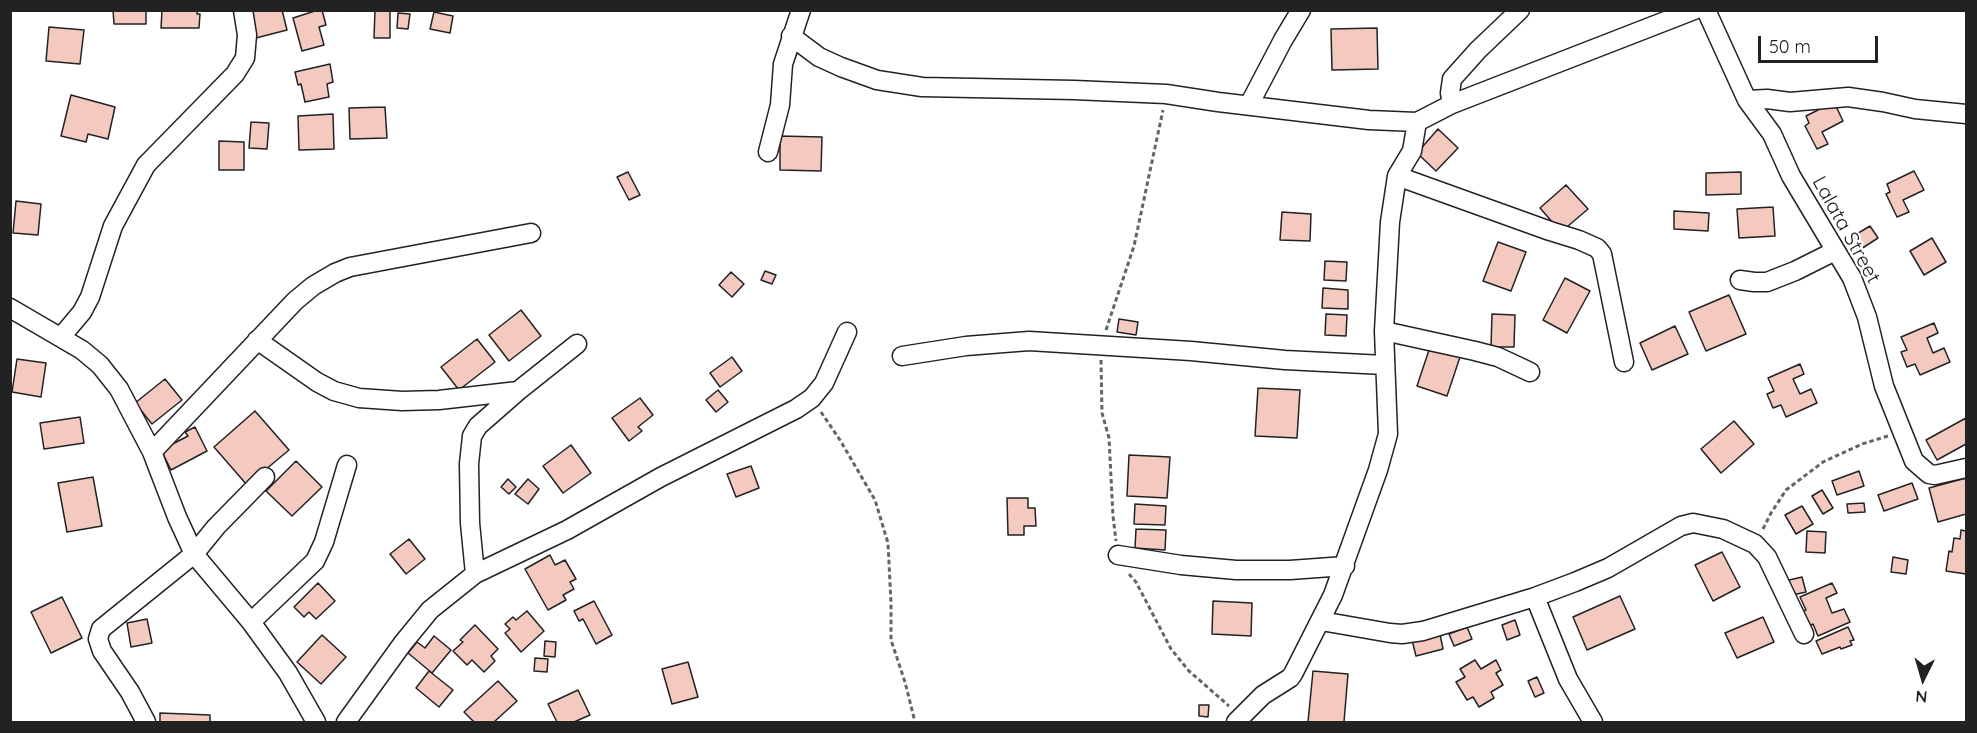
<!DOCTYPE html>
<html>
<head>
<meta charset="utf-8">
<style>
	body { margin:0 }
	#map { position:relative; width:1977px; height:733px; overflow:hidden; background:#fff; font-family:Quicksand,sans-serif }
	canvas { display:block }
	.frame { position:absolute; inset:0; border:12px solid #222; pointer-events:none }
	.north { position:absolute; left:1893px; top:649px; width:60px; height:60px; -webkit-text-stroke:4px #fff; paint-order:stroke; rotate:185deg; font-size:16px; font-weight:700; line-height:24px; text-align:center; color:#222 }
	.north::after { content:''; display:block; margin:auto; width:21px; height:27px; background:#222; clip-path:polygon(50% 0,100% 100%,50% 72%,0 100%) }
	.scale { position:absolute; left:1758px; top:36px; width:120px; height:27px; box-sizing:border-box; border:3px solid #222; border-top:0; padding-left:8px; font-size:18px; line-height:21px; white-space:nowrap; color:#222; -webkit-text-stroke:4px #fff; paint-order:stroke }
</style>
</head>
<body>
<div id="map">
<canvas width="1977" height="733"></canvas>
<div class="frame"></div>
<div class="north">N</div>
<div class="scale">50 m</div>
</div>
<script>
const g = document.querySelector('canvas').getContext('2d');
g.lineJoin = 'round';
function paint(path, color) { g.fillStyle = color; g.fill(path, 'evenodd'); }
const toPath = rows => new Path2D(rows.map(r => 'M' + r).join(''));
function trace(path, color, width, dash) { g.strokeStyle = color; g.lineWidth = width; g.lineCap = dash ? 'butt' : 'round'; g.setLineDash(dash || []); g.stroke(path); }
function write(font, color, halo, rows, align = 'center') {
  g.font = font + ' Quicksand,sans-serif'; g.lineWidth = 4.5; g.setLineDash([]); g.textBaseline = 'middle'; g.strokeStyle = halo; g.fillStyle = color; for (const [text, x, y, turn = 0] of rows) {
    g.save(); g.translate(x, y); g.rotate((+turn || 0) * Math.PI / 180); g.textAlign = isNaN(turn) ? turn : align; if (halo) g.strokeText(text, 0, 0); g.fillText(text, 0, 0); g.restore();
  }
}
const building = toPath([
	[113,10,146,10,146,24,114,24,113,10],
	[162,10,197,10,197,14,200,14,199,28,161,28,162,10],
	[248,10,282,10,287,30,256,38,248,10],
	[318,10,322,10,326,25,319,27,324,45,302,51,293,18,318,10],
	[375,10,390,10,390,38,374,38,375,10],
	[434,12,453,16,450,33,430,29,434,12],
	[398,13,410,14,408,29,397,28,398,13],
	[49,27,84,30,80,64,46,61,49,27],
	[1377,28,1378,69,1332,70,1331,29,1377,28],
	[330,64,333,82,327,84,329,97,305,102,301,84,298,85,295,72,330,64],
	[71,95,115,107,108,139,88,134,86,142,61,136,71,95],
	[1834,102,1843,121,1822,132,1828,144,1817,149,1805,126,1809,123,1806,116,1834,102],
	[385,107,387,138,350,139,349,108,385,107],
	[333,114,334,149,299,150,298,116,333,114],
	[251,122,269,123,267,149,249,148,251,122],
	[1438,129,1458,148,1436,171,1417,153,1438,129],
	[780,136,822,137,821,171,780,170,780,136],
	[219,141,244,142,244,170,219,170,219,141],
	[1914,171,1924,190,1903,200,1909,212,1897,217,1886,194,1890,192,1887,184,1914,171],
	[628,172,640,195,629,200,617,177,628,172],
	[1741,172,1741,194,1706,195,1706,173,1741,172],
	[1566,185,1588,209,1561,232,1540,208,1566,185],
	[16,201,41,204,38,235,13,233,16,201],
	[1773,207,1775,236,1739,238,1737,209,1773,207],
	[1674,211,1709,213,1708,231,1674,229,1674,211],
	[1282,212,1311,214,1310,241,1280,240,1282,212],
	[1870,226,1878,238,1858,251,1850,238,1870,226],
	[1932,238,1946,262,1924,275,1910,251,1932,238],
	[1498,242,1526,252,1511,291,1483,281,1498,242],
	[1325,261,1347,262,1346,281,1324,280,1325,261],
	[765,271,776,275,772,284,761,280,765,271],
	[731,272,744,284,732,297,719,285,731,272],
	[1565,278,1590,291,1567,333,1543,320,1565,278],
	[1323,288,1348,290,1348,309,1322,308,1323,288],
	[1729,295,1746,334,1706,351,1689,312,1729,295],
	[521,310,541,336,509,361,489,335,521,310],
	[1326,314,1347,315,1346,336,1325,335,1326,314],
	[1492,314,1515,315,1514,347,1491,347,1492,314],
	[1119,319,1138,322,1136,335,1117,332,1119,319],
	[1934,323,1938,333,1927,338,1933,353,1944,348,1950,362,1920,375,1915,364,1907,367,1901,352,1907,350,1901,337,1934,323],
	[1675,326,1688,354,1652,370,1640,343,1675,326],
	[477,339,495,362,459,390,441,367,477,339],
	[1431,344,1461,354,1447,396,1417,386,1431,344],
	[732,357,742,371,720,387,710,373,732,357],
	[17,359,46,363,41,397,12,392,17,359],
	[1800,364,1804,374,1793,379,1800,394,1811,389,1817,403,1786,417,1781,405,1773,408,1767,394,1774,391,1768,378,1800,364],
	[165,379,182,400,152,424,135,403,165,379],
	[1258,388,1300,390,1297,438,1255,436,1258,388],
	[718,390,728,402,716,412,706,400,718,390],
	[640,398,653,415,638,427,642,431,629,441,612,418,640,398],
	[255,411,289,450,247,485,214,447,255,411],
	[80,417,84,443,44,449,40,423,80,417],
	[1966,418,1966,444,1937,460,1926,440,1966,418],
	[1734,421,1754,444,1721,473,1701,449,1734,421],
	[195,427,207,451,171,470,161,450,188,436,185,432,195,427],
	[571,445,591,473,563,493,543,466,571,445],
	[1129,455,1170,457,1167,498,1127,496,1129,455],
	[296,461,322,487,292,516,266,491,296,461],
	[751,466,759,488,736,497,727,474,751,466],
	[1859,471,1864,486,1837,495,1832,481,1859,471],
	[93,477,102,526,67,532,58,483,93,477],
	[1966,478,1966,514,1938,522,1929,488,1966,478],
	[508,479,516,487,509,494,501,487,508,479],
	[528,479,539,489,528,504,515,494,528,479],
	[1912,483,1918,499,1884,511,1878,495,1912,483],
	[1822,490,1833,508,1823,514,1812,496,1822,490],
	[1007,498,1028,498,1028,508,1035,508,1036,526,1024,526,1024,535,1008,535,1007,498],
	[1864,503,1865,512,1848,513,1847,504,1864,503],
	[1135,504,1166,506,1165,525,1134,524,1135,504],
	[1802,506,1813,524,1796,534,1785,515,1802,506],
	[1136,529,1166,530,1165,550,1135,548,1136,529],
	[1961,530,1966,531,1966,574,1946,571,1949,551,1952,552,1954,538,1960,539,1961,530],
	[1807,531,1826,532,1825,553,1806,552,1807,531],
	[409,539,425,559,406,574,390,554,409,539],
	[1722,552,1740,587,1713,601,1695,565,1722,552],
	[550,555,555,565,565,560,576,579,570,582,574,589,563,595,566,600,548,610,525,569,550,555],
	[1893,557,1908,560,1906,574,1891,572,1893,557],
	[1802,577,1806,592,1788,596,1785,581,1802,577],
	[318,583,335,601,316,619,309,612,304,617,294,607,318,583],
	[1832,583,1837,593,1826,598,1832,613,1844,609,1850,622,1818,636,1813,624,1806,628,1799,613,1806,610,1800,597,1832,583],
	[1620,596,1635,629,1587,650,1573,617,1620,596],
	[62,597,82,638,51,653,31,612,62,597],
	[594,601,612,635,596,644,583,619,579,621,574,611,594,601],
	[1213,601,1252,603,1251,636,1212,634,1213,601],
	[527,611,544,631,521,652,505,633,510,629,505,624,513,617,516,620,527,611],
	[1763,617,1774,642,1737,658,1725,633,1763,617],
	[147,619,152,643,131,647,127,623,147,619],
	[1515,620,1520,635,1507,640,1502,625,1515,620],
	[475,625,498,649,491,656,495,661,484,672,472,660,467,665,453,651,463,642,460,640,475,625],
	[1467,627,1472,639,1454,646,1449,634,1467,627],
	[1848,627,1854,640,1850,641,1852,645,1841,649,1840,647,1822,654,1816,641,1848,627],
	[1440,634,1443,649,1416,656,1412,640,1440,634],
	[322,635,346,657,321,684,297,662,322,635],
	[434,636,451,650,432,673,408,653,417,642,425,648,434,636],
	[545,641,556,642,555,657,544,656,545,641],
	[535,658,548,659,547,672,534,671,535,658],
	[1475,660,1481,669,1496,660,1501,670,1496,673,1503,685,1491,692,1494,698,1479,707,1473,697,1467,700,1456,682,1465,677,1460,669,1475,660],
	[688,662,698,697,672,704,662,669,688,662],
	[429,671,453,690,439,707,416,688,429,671],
	[1313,671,1348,674,1344,722,1308,722,1313,671],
	[1537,677,1544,693,1535,697,1528,681,1537,677],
	[498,681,517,701,494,722,474,722,464,712,498,681],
	[578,690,590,715,574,722,557,722,548,704,578,690],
	[1199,705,1209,705,1208,717,1199,716,1199,705],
	[160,713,210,715,210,722,160,722,160,713]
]);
const path = toPath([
	[1106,330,1134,246,1163,110],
	[1101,360,1102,413,1109,438,1113,516,1116,541],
	[821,412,840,440,875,500,888,543,891,603,891,640,905,682,915,722],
	[1763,529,1771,513,1786,490,1823,462,1862,444,1888,436],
	[1129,574,1136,582,1171,649,1189,671,1229,706]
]);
const minor = toPath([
	[1706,10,1747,100,1772,134,1791,176,1852,278,1867,317,1884,386,1914,461,1929,474,1935,475,1966,468],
	[791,36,819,57,841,67,877,80,922,87,1074,90,1166,94,1218,102,1369,120,1417,122],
	[1747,100,1767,99,1790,102,1848,97,1883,102,1915,109,1966,114],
	[1452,104,1450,93,1452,79,1478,50,1520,10],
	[1249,105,1283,40,1301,10],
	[768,152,780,105,783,64,801,10],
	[1397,176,1550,231,1579,240,1597,248,1602,254,1624,362],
	[1740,280,1754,282,1767,282,1795,271,1835,251],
	[10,308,82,350,100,365,119,389,152,452,177,517,194,554,251,622,288,673,316,722],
	[1384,331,1475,351,1498,357,1530,372],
	[61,337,82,312,90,297,113,226,146,165,235,74,245,58,247,35,243,10],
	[257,340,317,382,334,391,359,398,402,401,439,400,518,391],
	[902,356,966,346,1029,341,1191,351,1285,360,1384,365],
	[152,452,295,301,313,286,335,273,350,267,531,233],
	[1118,555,1181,565,1236,570,1290,570,1345,566],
	[475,574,470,523,469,464,472,436,478,426,518,391,577,344],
	[1535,597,1568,679,1593,722],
	[1321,621,1390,633,1402,634,1423,631,1535,597,1575,582,1608,568,1681,526,1693,523,1723,529,1755,544,1767,557,1804,634],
	[251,622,315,561,324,542,347,465],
	[146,722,130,692,102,651,98,639,101,629,194,554,216,527,265,477],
	[346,722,403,643,430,610,475,574,567,530,661,477,796,409,812,398,824,383,847,332],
	[1236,722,1263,695,1290,678,1293,674,1333,595,1378,470,1388,434,1384,331,1390,222,1397,176,1412,151,1417,122,1452,104,1694,10]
]);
const streetNames = [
	["Lalata Street",1846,230,61]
];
paint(building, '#f3c9c0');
trace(building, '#222', 1.5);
trace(minor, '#222', 21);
trace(path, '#646464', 3, [4.5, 3]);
trace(minor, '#fff', 18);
write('20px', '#222', '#fff', streetNames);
</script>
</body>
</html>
